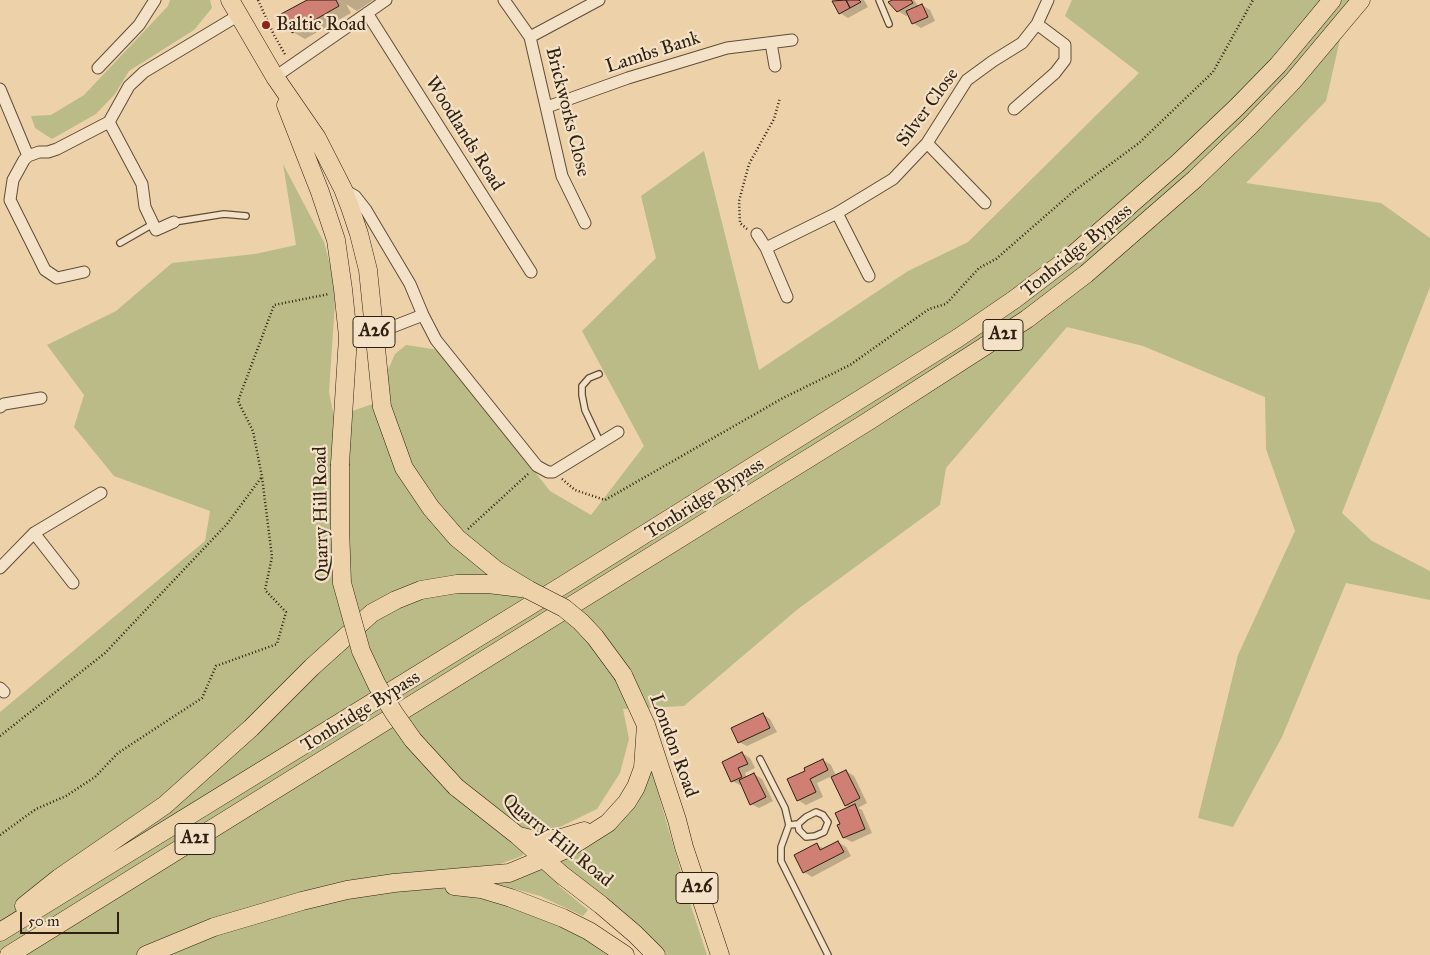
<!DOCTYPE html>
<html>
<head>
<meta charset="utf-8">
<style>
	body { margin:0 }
	#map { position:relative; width:1430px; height:955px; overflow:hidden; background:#edd2a9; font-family:"IM FELL Great Primer",serif }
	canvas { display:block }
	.scale { position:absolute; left:20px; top:912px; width:99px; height:22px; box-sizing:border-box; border:2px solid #2f2011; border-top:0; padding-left:6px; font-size:15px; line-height:18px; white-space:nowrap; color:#2f2011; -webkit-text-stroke:4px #f3e2c7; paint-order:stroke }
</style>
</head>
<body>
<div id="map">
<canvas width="1430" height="955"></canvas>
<div class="scale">50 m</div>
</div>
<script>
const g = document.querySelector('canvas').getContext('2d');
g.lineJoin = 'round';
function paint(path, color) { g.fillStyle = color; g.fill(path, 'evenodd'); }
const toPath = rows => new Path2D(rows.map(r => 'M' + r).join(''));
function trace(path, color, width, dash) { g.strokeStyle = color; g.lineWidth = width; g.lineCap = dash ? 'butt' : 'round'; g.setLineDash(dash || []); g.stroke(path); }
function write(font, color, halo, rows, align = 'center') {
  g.font = font + ' "IM FELL Great Primer",serif'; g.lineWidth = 4.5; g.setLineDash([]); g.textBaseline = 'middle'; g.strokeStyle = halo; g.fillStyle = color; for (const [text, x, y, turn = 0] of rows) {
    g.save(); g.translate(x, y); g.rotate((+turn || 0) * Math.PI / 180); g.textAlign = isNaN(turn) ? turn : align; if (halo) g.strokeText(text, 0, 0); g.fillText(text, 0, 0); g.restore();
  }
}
const green = toPath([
	[170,0,210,0,212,8,194,30,129,71,115,94,96,114,52,139,35,128,31,116,51,115,84,95,168,6],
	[1072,0,1349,0,1326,101,1246,183,1381,203,1430,238,1430,287,1342,513,1372,541,1430,571,1430,600,1346,583,1282,737,1233,827,1198,818,1238,655,1295,531,1266,449,1265,397,1143,346,1067,327,946,468,940,505,798,609,684,706,623,709,629,739,620,773,597,809,560,827,540,829,522,856,500,864,471,867,469,895,501,900,559,923,617,955,0,955,0,712,205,541,210,511,114,476,74,427,84,395,47,345,116,311,172,263,255,254,296,245,283,164,324,242,336,288,329,392,334,417,373,404,395,354,406,345,439,350,550,491,591,515,644,446,582,331,656,258,641,196,704,151,759,370,908,271,968,242,1139,73,1065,16],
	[650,766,690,903,707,955,661,955,555,859,605,834,619,825,637,805,642,794],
	[540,865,560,882,559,886,588,910,583,916,540,896,497,884,497,880]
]);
const shadow = toPath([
	[309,0,373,0,357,11,346,4,351,13,305,39,293,32,283,15],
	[836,0,864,0,868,7,848,18,840,13,834,1],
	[892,0,914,0,919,7,922,5,930,10,935,21,921,28,913,23,909,14,906,16,898,11],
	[763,714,770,719,777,732,747,746,739,742],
	[742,753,750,758,755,768,745,773,747,778,754,774,762,779,773,801,759,808,751,804,742,784,740,785,732,781],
	[823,760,831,765,836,776,846,771,854,776,867,803,858,808,862,810,872,833,852,842,844,838,839,826,850,808,846,805,832,776,817,783,823,797,806,805,798,800,807,771],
	[838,842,846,847,851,856,812,877,804,872,817,845,825,849]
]);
const building = toPath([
	[307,0,336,0,339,6,292,33,281,14,307,0],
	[846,0,850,8,839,14,832,1,846,0],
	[846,0,859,0,861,2,850,8,846,0],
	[892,0,911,0,913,3,897,12,888,2,892,0],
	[922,4,928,17,912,24,906,11,922,4],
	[763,713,770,728,738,743,731,728,763,713],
	[742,752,748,764,738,768,742,777,731,782,722,762,742,752],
	[823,759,828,770,810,779,816,792,797,801,787,779,805,771,804,768,823,759],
	[846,770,860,798,845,806,831,777,846,770],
	[754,773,766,797,750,805,739,780,754,773],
	[855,804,865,829,843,838,837,825,840,824,835,813,855,804],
	[838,841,844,852,803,873,794,855,817,843,820,850,838,841]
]);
const path = toPath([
	[258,0,274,35,286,56],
	[747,229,740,223,739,201,749,164,774,119,780,98],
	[562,479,575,490,605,500,783,398,850,365,929,309,946,304,979,268,996,259,1074,191,1139,143,1213,72,1253,0],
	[468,529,528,474],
	[0,736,105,653,227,524,261,478],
	[0,835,36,809,66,796,95,777,118,753,202,698,216,666,277,644,286,612,265,590,272,557,262,477,253,431,238,401,274,305,329,294]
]);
const service = toPath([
	[879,0,889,24],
	[174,222,224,214,246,216],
	[120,243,153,224],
	[599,374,589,378,582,386,582,395,585,410,601,444],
	[760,759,785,808,789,825,781,847,781,861,828,955],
	[789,825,798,824,806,817,816,812,823,815,828,822,824,832,815,836,806,837,799,830,798,824]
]);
const minor = toPath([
	[504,0,530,37,599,0],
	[367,13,531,272],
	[530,37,562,176,585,223],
	[771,43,775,66],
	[98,68,139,25,155,0],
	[275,77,386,0],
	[0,89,28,156,39,152,48,152,57,149,109,122,129,86,144,72,239,15],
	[547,107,628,78,727,48,792,40],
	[1014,109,1055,73,1065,60,1065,45,1037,24],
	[109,122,142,184,145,207,156,230,174,222],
	[927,143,985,203],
	[28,156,24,160,13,180,10,200,45,270,57,278,84,272],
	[343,189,355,196,366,210,410,284,423,315,436,340,537,466,548,472,553,472,618,432],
	[837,213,869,276],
	[757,234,766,248],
	[787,297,766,248,837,213,893,179,927,143,967,80,993,61,1022,43,1037,24,1048,0],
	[348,337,374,334,423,315],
	[0,407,4,404,41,398],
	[34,533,73,583],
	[0,568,34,533,101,493],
	[0,688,4,692]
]);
const trunk = toPath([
	[230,0,275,77,317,138,343,189,350,207,359,234,368,270,382,407,404,468,431,508,457,538,496,570,529,590],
	[286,105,320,192,336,240,343,289,348,337,340,464],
	[623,675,646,725,677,820,684,847,720,955],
	[456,787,517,835,562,875,601,905,635,934,656,955],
	[519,836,539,841,561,838,584,831],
	[454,886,481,889,511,898,563,918,589,931,625,955],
	[24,906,59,878,165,805,251,728,312,667,372,613,396,600,421,590,457,584,488,584,521,588],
	[0,932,565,584,958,338,1015,299,1074,254,1178,163,1237,107,1278,65,1332,0],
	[9,955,867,422,1027,319,1086,274,1195,179,1250,126,1293,81,1361,0],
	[146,955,214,927,302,901,347,890,394,883,509,873,567,849,608,823,627,802,636,787,643,768,646,725]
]);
const trunkBridge = toPath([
	[340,464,340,527,342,583,361,651,377,685,394,713,413,740,456,787],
	[529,590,564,608,581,622,595,637,623,675]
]);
const markers = [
	[266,25,5,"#8f2418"]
];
const shields = [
	[374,332,42],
	[1003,335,40],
	[195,839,40],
	[697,888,42]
];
const shieldNames = [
	["A26",374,332],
	["A21",1003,335],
	["A21",195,839],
	["A26",697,888]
];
const poiNames = [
	["Baltic Road",276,25]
];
const streetNames = [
	["Lambs Bank",653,53,-18],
	["Silver Close",928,108,-54],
	["Brickworks Close",567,112,76],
	["Woodlands Road",464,134,58],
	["Tonbridge Bypass",1077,251,-39],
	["Tonbridge Bypass",705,499,-32],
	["Quarry Hill Road",322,514,-91],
	["Tonbridge Bypass",361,712,-32],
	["London Road",673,746,70],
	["Quarry Hill Road",557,841,39]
];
paint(green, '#babb87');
paint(shadow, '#0003');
paint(building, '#d07f75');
trace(building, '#2f2011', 1);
trace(service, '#5e4c37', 8);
trace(minor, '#5e4c37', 13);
trace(trunk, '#2f2011', 19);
trace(path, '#2f2011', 2.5, [1, 2.5]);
trace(service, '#f3e2c7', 5.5);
trace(minor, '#f3e2c7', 11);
trace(trunk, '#edd2a9', 18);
trace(trunkBridge, '#2f2011', 19, []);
trace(trunkBridge, '#edd2a9', 18);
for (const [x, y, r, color] of markers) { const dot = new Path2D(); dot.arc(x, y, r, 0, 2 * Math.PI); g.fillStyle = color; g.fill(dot); trace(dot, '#f3e2c7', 2); }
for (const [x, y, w] of shields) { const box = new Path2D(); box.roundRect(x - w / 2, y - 15.5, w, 31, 4); g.fillStyle = '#f3e2c7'; g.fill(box); trace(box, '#2f2011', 1); }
write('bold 18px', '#2f2011', null, shieldNames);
write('19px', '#2f2011', '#f3e2c7', poiNames, 'left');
write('19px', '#2f2011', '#f3e2c7', streetNames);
</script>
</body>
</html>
